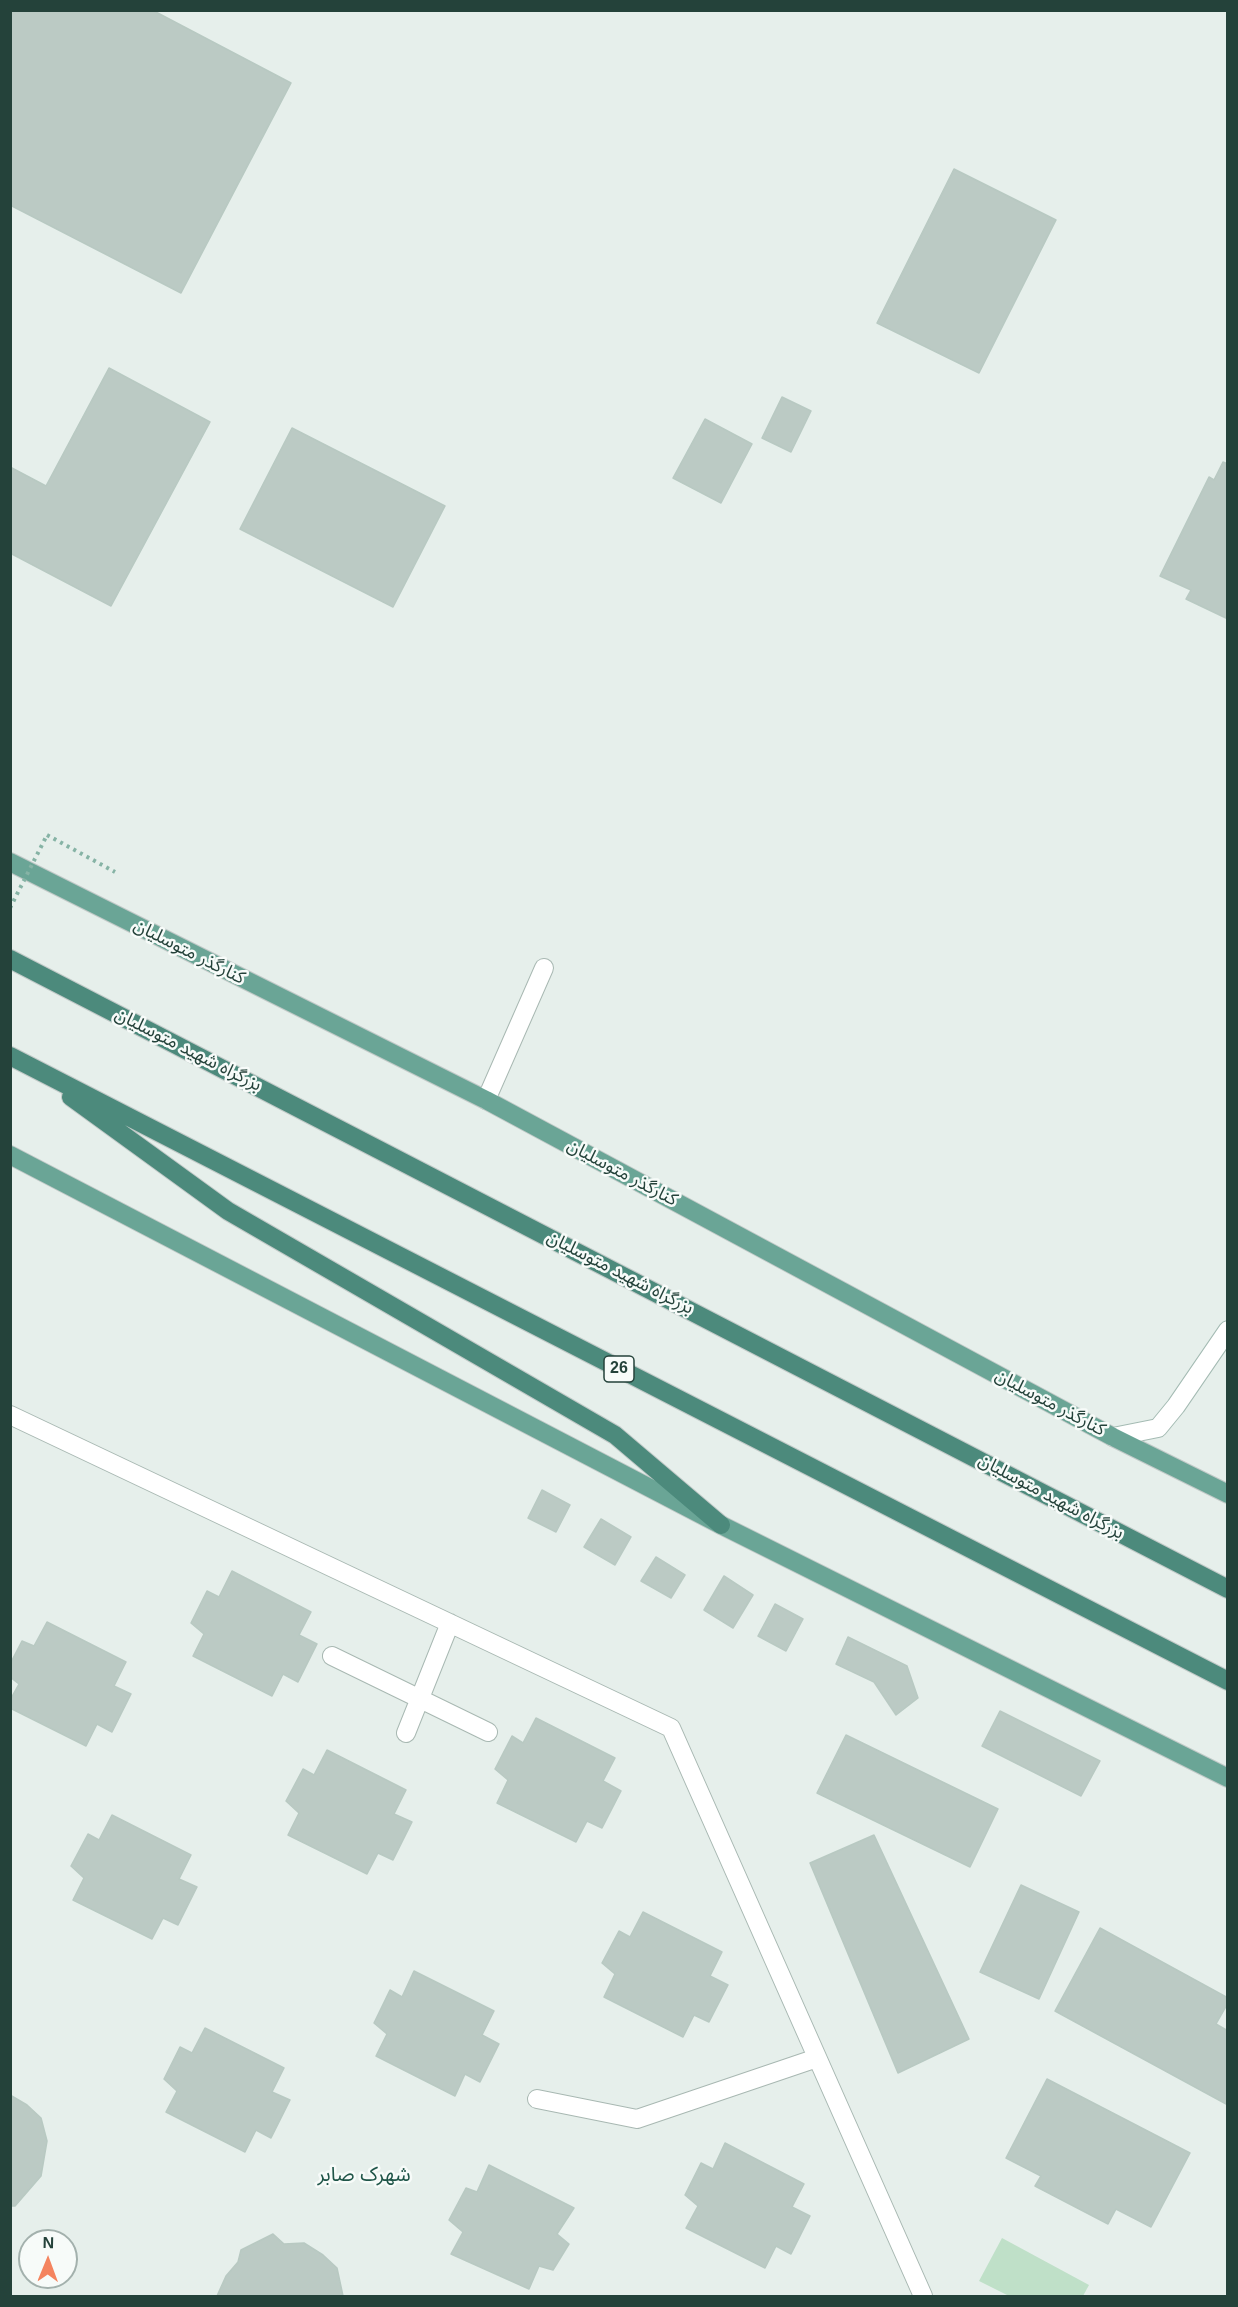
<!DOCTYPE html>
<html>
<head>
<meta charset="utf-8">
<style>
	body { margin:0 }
	#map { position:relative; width:1238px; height:2307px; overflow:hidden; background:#e6efeb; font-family:Helvetica,sans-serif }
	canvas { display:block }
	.frame { position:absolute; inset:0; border:12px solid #24423a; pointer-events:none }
	.north { position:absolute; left:18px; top:2229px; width:60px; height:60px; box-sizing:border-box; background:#f7fbf9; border:2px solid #a3b1ad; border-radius:50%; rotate:1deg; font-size:16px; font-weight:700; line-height:24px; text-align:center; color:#24423a }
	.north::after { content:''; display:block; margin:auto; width:21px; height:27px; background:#f4845f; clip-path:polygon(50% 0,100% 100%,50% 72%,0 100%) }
</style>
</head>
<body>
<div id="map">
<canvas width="1238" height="2307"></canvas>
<div class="frame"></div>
<div class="north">N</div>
</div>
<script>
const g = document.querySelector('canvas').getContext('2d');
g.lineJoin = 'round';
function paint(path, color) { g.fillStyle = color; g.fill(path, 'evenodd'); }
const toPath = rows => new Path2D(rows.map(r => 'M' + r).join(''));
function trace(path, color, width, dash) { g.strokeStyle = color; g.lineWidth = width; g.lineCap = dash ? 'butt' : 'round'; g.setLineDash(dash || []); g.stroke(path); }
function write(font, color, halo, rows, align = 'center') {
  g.font = font + ' Helvetica,"Noto Sans Arabic",sans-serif'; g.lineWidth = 5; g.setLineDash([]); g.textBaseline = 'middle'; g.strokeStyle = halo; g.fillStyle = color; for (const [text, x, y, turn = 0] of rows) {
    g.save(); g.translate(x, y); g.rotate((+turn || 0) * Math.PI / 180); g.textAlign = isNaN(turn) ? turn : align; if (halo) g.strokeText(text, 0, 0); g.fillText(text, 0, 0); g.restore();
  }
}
const green = toPath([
	[1002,2238,1089,2285,1083,2296,1009,2296,979,2281]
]);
const building = toPath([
	[10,10,152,10,291,83,181,293,10,205,10,10],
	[954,169,1056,220,979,373,877,323,954,169],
	[109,368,210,422,111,606,10,553,10,467,46,486,109,368],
	[782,397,811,411,791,452,762,438,782,397],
	[705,419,752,444,721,503,673,478,705,419],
	[292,428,445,506,393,607,240,529,292,428],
	[1223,462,1228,464,1228,619,1186,599,1191,590,1160,576,1209,477,1214,480,1223,462],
	[542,1490,570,1505,556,1532,528,1518,542,1490],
	[601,1519,631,1537,615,1565,584,1547,601,1519],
	[656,1557,685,1575,671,1598,641,1581,656,1557],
	[232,1571,311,1612,299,1635,317,1644,298,1682,283,1674,272,1696,193,1656,204,1634,191,1623,207,1591,219,1597,232,1571],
	[724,1576,753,1595,733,1628,704,1610,724,1576],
	[775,1604,803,1619,786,1651,758,1636,775,1604],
	[47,1622,126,1662,114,1686,131,1694,112,1732,97,1724,86,1746,10,1708,10,1700,19,1684,10,1677,10,1664,22,1641,34,1646,47,1622],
	[848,1637,907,1666,918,1698,896,1715,874,1682,836,1664,848,1637],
	[1000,1711,1100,1761,1081,1796,982,1746,1000,1711],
	[536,1718,615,1758,603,1781,621,1791,602,1828,587,1821,576,1842,497,1803,508,1780,495,1769,512,1736,523,1743,536,1718],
	[846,1735,998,1809,970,1867,817,1793,846,1735],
	[327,1750,406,1790,394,1814,412,1822,393,1860,378,1853,367,1874,288,1835,299,1813,286,1801,303,1769,314,1775,327,1750],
	[112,1815,191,1855,179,1879,197,1887,178,1925,163,1918,152,1939,73,1900,84,1878,71,1866,88,1834,99,1840,112,1815],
	[874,1835,969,2039,898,2073,810,1863,874,1835],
	[1021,1885,1079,1912,1039,1999,980,1972,1021,1885],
	[643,1912,722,1952,710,1976,728,1985,709,2022,694,2015,683,2037,604,1997,615,1974,602,1963,619,1931,630,1937,643,1912],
	[1100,1928,1228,1998,1228,2003,1216,2024,1228,2031,1228,2105,1055,2011,1100,1928],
	[414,1971,494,2011,482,2035,499,2044,480,2082,465,2074,455,2096,376,2056,387,2034,374,2023,390,1990,402,1997,414,1971],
	[205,2028,284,2068,272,2092,290,2100,271,2138,256,2130,245,2152,166,2112,177,2091,164,2079,180,2047,192,2053,205,2028],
	[1047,2079,1190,2153,1151,2227,1116,2209,1108,2224,1035,2186,1041,2176,1006,2158,1047,2079],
	[10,2095,27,2105,41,2118,47,2141,41,2176,15,2206,10,2206,10,2095],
	[725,2143,804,2184,792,2207,810,2216,791,2254,776,2246,765,2268,686,2228,698,2206,685,2195,701,2163,713,2169,725,2143],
	[489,2165,574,2208,557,2234,569,2244,553,2270,539,2266,529,2289,451,2254,463,2232,449,2220,466,2188,477,2192,489,2165],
	[273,2234,284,2244,304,2243,323,2255,337,2268,343,2296,217,2296,226,2276,238,2262,241,2250,273,2234]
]);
const path = toPath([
	[47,835,115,872]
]);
const service = toPath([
	[486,1100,544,968]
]);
const minor = toPath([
	[10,1415,671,1728,923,2296],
	[332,1656,488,1732],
	[406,1733,450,1623],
	[537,2099,637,2119,817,2058]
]);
const secondary = toPath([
	[1113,1437,1158,1428,1176,1406,1228,1330]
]);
const primary = toPath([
	[10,862,486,1100,1113,1437,1228,1494],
	[10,1155,721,1525,1228,1778]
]);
const trunk = toPath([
	[10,959,1228,1589],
	[10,1056,1228,1681],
	[71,1097,228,1211,615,1435,721,1525]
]);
const pathBridge = toPath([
	[10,908,47,835]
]);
const shields = [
	[619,1369,30]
];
const shieldNames = [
	["26",619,1369]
];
const streetNames = [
	["کنارگذر متوسلیان",189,952,27],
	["بزرگراه شهید متوسلیان",188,1050,27],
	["کنارگذر متوسلیان",622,1173,28],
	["بزرگراه شهید متوسلیان",620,1273,27],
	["کنارگذر متوسلیان",1050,1403,28],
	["بزرگراه شهید متوسلیان",1051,1497,28]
];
const neighbourhoodNames = [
	["شهرک صابر",364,2175]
];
paint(green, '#bfe0c8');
paint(building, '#bbcac4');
trace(building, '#b8c9c2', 1.5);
trace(service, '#a8b8b2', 20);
trace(minor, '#a8b8b2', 20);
trace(secondary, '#a4bbb3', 20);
trace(primary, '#c2cac8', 20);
trace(trunk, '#c2cac8', 20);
trace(path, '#86b3a5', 4, [3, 4.5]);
trace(service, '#fff', 18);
trace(minor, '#fff', 18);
trace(secondary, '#fff', 18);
trace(primary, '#6aa596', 18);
trace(trunk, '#4c8a7c', 18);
trace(pathBridge, '#86b3a5', 4, [3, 4.5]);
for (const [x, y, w] of shields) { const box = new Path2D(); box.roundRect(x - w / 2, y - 13, w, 26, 4.5); g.fillStyle = '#f7fbf9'; g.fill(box); trace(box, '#24423a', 1.5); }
write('bold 16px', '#24423a', null, shieldNames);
write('18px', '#24423a', '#f7fbf9', streetNames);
write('20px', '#1f5548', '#f7fbf9', neighbourhoodNames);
</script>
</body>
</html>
